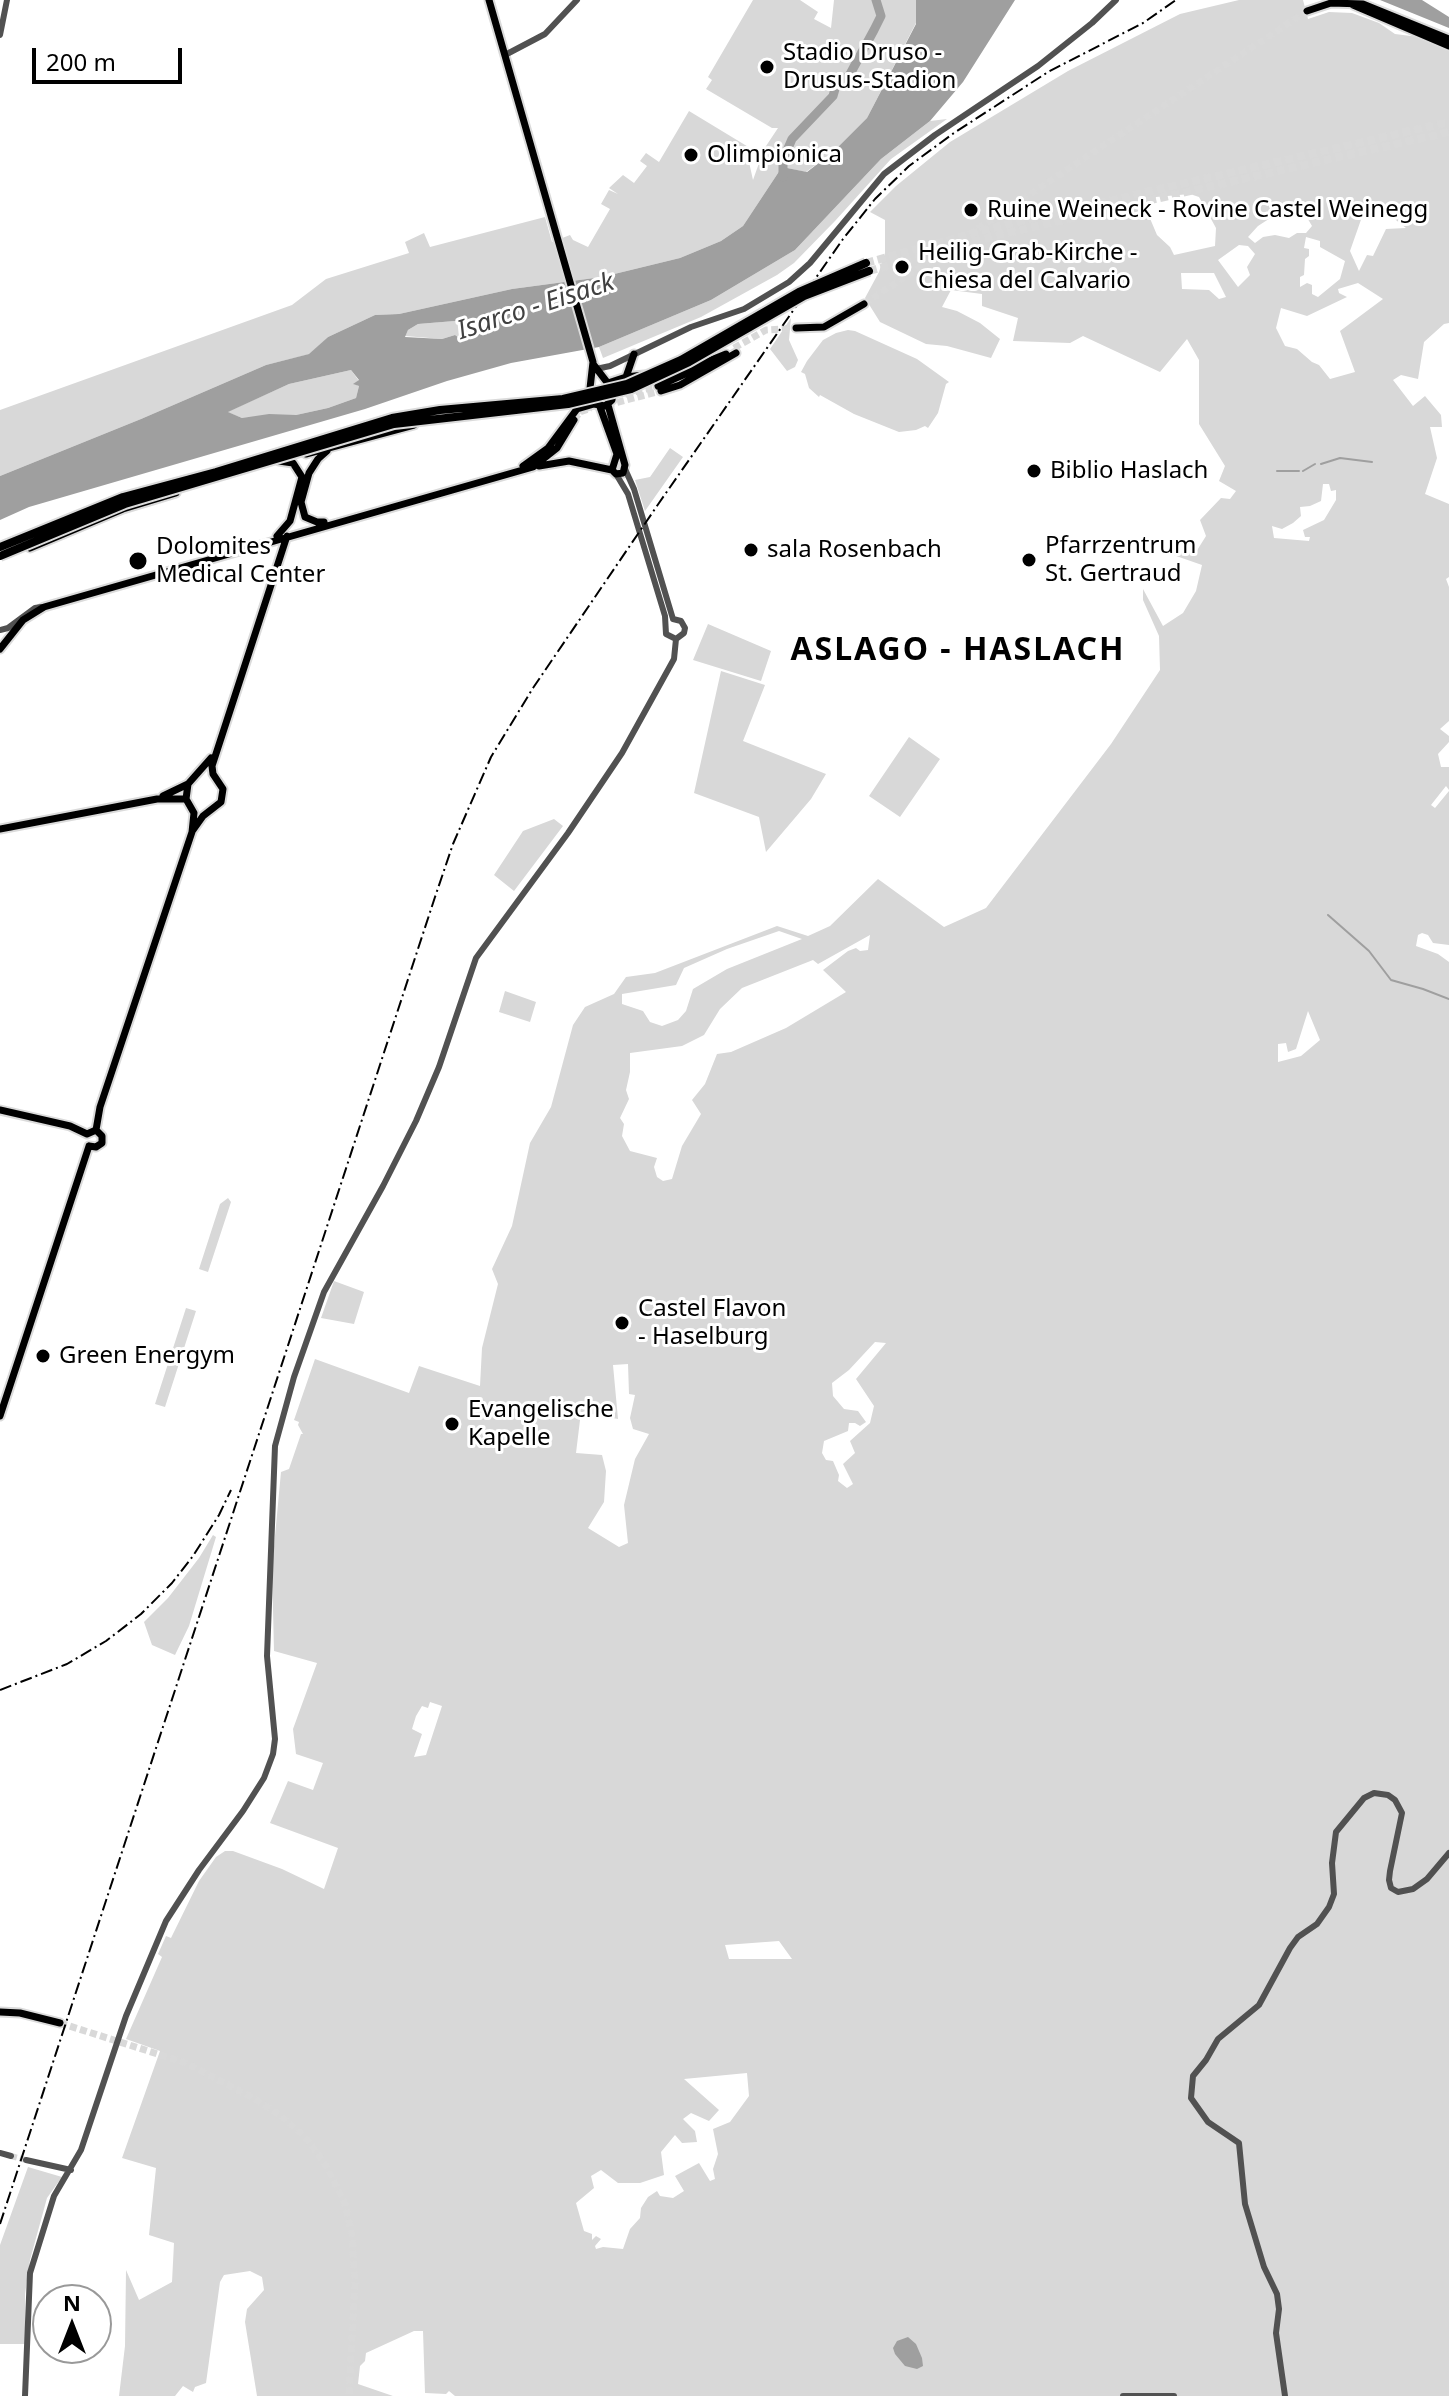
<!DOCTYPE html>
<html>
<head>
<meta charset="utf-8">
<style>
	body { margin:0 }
	#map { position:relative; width:1449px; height:2396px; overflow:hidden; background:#fff; font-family:"Noto Sans",sans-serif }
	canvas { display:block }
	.north { position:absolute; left:32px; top:2284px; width:80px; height:80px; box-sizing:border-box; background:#fff; border:2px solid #999; border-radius:50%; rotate:0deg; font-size:22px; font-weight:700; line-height:32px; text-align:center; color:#000 }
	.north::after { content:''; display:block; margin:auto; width:28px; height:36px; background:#000; clip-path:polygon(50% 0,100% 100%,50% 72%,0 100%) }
	.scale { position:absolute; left:32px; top:48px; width:150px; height:36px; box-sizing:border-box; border:4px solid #000; border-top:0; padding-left:10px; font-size:24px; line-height:28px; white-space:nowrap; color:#000; -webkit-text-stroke:6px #fff; paint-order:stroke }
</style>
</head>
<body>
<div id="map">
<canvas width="1449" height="2396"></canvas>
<div class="north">N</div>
<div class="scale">200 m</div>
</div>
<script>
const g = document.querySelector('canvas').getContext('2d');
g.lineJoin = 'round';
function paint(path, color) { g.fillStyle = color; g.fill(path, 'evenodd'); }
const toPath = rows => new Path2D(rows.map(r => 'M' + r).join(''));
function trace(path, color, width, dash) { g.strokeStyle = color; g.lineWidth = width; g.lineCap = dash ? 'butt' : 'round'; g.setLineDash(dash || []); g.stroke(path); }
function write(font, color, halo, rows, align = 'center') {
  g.font = font + ' "Noto Sans",sans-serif'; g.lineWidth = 6; g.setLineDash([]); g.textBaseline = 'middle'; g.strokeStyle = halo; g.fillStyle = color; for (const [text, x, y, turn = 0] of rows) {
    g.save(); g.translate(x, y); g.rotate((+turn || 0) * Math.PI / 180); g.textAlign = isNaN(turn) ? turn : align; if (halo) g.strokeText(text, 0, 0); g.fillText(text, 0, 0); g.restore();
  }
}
const green = toPath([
	[753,0,800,0,818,12,814,19,831,28,834,0,916,0,916,23,867,118,833,152,806,172,782,167,743,226,721,241,680,258,602,277,512,289,399,314,375,315,328,337,310,354,266,365,141,419,0,476,0,410,292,305,326,279,409,253,405,242,424,233,430,247,545,217,552,242,570,235,573,240,588,247,610,209,601,204,609,190,618,194,609,188,623,175,634,183,647,166,640,161,646,153,659,162,689,111,755,151,749,162,753,180,764,149,778,128,772,128,706,89,712,80,708,77],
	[1239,0,1303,0,1308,19,1329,12,1352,13,1379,23,1395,34,1419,37,1449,51,1449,323,1444,324,1424,342,1418,379,1401,375,1393,380,1413,406,1425,396,1441,415,1442,427,1430,427,1437,458,1425,494,1449,504,1449,577,1446,579,1449,587,1449,721,1440,729,1449,736,1449,742,1438,754,1441,767,1449,767,1449,790,1446,786,1431,805,1435,808,1449,791,1449,945,1433,943,1428,935,1422,933,1418,935,1416,946,1438,954,1449,962,1449,2396,455,2396,449,2391,446,2394,425,2393,423,2331,414,2331,366,2353,365,2361,360,2366,358,2384,393,2396,257,2396,245,2322,247,2309,264,2290,262,2277,250,2271,224,2275,220,2282,206,2383,195,2387,193,2392,183,2386,175,2396,119,2396,125,2346,126,2270,139,2300,172,2282,174,2243,149,2235,156,2168,122,2158,160,2051,126,2039,162,1957,158,1954,166,1936,171,1938,199,1881,216,1857,225,1851,233,1851,282,1869,324,1889,338,1848,270,1823,288,1781,313,1790,323,1763,296,1754,293,1729,317,1663,274,1651,272,1568,281,1472,289,1469,301,1434,303,1434,298,1425,299,1422,294,1420,315,1359,409,1393,419,1366,480,1386,482,1348,498,1284,492,1269,512,1226,530,1143,551,1107,573,1025,585,1007,614,994,626,977,655,973,777,926,808,936,830,926,878,879,944,927,986,908,1111,744,1160,670,1159,636,1143,600,1143,589,1163,626,1183,613,1196,591,1202,565,1162,551,1196,552,1206,536,1200,520,1221,498,1230,499,1236,491,1219,481,1225,466,1199,424,1199,360,1187,339,1160,372,1083,336,1070,343,1013,341,1018,318,982,306,982,294,951,290,942,307,957,311,980,323,1000,339,991,358,947,346,926,344,880,322,865,298,879,272,885,253,885,220,870,212,896,186,950,142,1068,71,1180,14],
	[1190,194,1199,197,1216,228,1215,246,1174,255,1170,247,1157,235,1146,209,1156,197],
	[1299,204,1312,226,1306,233,1297,233,1289,238,1275,235,1263,237,1255,243,1248,237,1258,226,1275,215,1285,213],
	[1377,205,1406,228,1386,229,1373,256,1367,255,1359,271,1350,251,1363,214,1371,215],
	[1306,237,1320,241,1320,247,1345,261,1340,279,1318,297,1312,294,1312,285,1307,283,1300,287,1300,277,1304,275,1305,259,1309,256,1309,249,1304,248],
	[1239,245,1248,246,1255,254,1247,267,1250,275,1238,287,1218,260],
	[1181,273,1214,273,1226,297,1219,299,1209,290,1182,289],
	[1358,283,1383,299,1340,331,1355,372,1330,379,1319,365,1312,362,1297,349,1285,346,1276,328,1281,308,1307,316,1347,297,1339,293,1338,289],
	[1323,484,1329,484,1331,491,1336,490,1336,500,1324,520,1303,530,1305,537,1310,537,1309,541,1274,538,1272,526,1282,529,1293,523,1301,516,1300,507,1310,506,1321,501],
	[779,931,802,939,727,969,693,989,686,1011,678,1020,662,1026,650,1022,643,1011,622,1004,622,994,676,985,684,968,727,949],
	[870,935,868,950,860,951,856,948,848,951,823,970,846,992,786,1028,731,1052,717,1054,705,1084,692,1100,701,1114,682,1146,672,1179,663,1181,657,1177,654,1167,657,1158,630,1151,622,1136,624,1124,620,1118,629,1099,626,1090,630,1072,630,1053,682,1046,704,1035,720,1009,742,988,813,960,818,964],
	[1308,1011,1320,1040,1301,1056,1278,1062,1278,1044,1286,1043,1288,1052,1296,1049],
	[875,1342,886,1343,856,1379,874,1406,870,1423,850,1441,855,1453,843,1464,853,1484,847,1488,838,1481,839,1475,833,1461,826,1460,822,1453,824,1441,848,1431,849,1423,855,1423,860,1426,866,1422,858,1411,844,1409,833,1396,832,1383,849,1370],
	[628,1364,629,1394,635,1395,630,1418,633,1429,649,1434,635,1459,624,1505,628,1543,619,1547,588,1528,604,1502,606,1471,602,1455,576,1453,581,1412,618,1419,613,1365],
	[430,1702,442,1706,426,1755,414,1757,422,1734,412,1729,416,1716,422,1706,428,1708],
	[779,1941,792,1959,729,1959,725,1945],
	[747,2073,749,2096,730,2122,713,2129,718,2154,713,2169,715,2179,710,2181,699,2163,675,2176,684,2191,673,2198,660,2196,657,2191,648,2197,641,2208,640,2218,630,2229,623,2249,603,2247,596,2249,595,2246,601,2239,596,2236,592,2240,592,2234,584,2231,576,2203,594,2188,591,2176,601,2170,618,2183,640,2183,664,2175,661,2152,675,2135,682,2143,697,2142,695,2131,683,2119,691,2113,709,2121,719,2110,684,2079],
	[947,119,891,159,835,221,794,263,777,275,701,317,603,358,599,347,711,300,795,250,881,159,930,121],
	[791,318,789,340,798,360,795,367,787,371,770,349],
	[479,319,485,320,484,329,458,337,455,335,442,339,405,336,408,330,418,324],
	[848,330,855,331,917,359,949,382,946,384,938,413,928,428,925,426,916,430,899,432,854,414,820,395,819,397,809,388,805,374,801,372,807,361,823,340,836,333],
	[351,370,359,381,354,384,359,386,356,398,328,408,296,415,242,418,227,412,289,384],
	[670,448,683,457,645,511,635,480,650,477],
	[708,624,771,651,761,681,693,660],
	[721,671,765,685,743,741,826,774,811,799,766,852,759,817,694,793],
	[909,737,940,759,900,817,869,796],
	[554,819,563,826,514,891,494,875,523,831],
	[505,991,536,1002,530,1022,499,1012],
	[228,1198,231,1202,208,1272,199,1269,220,1204],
	[334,1281,364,1292,354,1324,321,1318],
	[186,1308,196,1311,165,1407,155,1404],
	[213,1535,216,1537,189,1626,175,1655,152,1645,144,1622,168,1598,199,1558],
	[28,2167,62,2177,47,2198,30,2260,25,2294,25,2344,0,2344,0,2245]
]);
const water = toPath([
	[916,0,1015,0,963,82,930,121,881,159,795,250,711,300,599,347,511,363,447,381,365,409,29,507,0,520,0,476,141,419,266,365,309,354,328,337,375,315,399,314,512,289,602,277,680,258,721,241,743,226,782,167,807,172,833,152,867,118,916,24],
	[479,319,486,323,484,329,458,337,455,335,442,339,405,337,408,330,418,324],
	[351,370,359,380,353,384,359,386,356,398,328,408,296,415,269,414,242,418,228,412,289,384],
	[1380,0,1422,0,1449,17,1449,28],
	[908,2337,916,2344,922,2358,923,2366,917,2369,905,2366,895,2354,893,2348,897,2341]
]);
const stream = toPath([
	[1321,464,1340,458,1372,462],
	[1277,471,1299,471],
	[1303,471,1315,464],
	[1328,915,1369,951,1391,980,1423,989,1449,999]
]);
const river = toPath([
	[783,177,783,160,792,139,833,96,837,82,849,76,874,30,881,16,876,0]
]);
const minorTunnel = toPath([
	[11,2156,26,2160]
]);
const majorTunnel = toPath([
	[864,304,1307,11],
	[734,348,766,330,796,328],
	[625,394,658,386],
	[607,405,661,391],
	[574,420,580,412,591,408],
	[60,2023,186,2063,253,2098,280,2115,308,2140,328,2169,345,2204,352,2234,355,2282,349,2396]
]);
const highwayTunnel = toPath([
	[866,263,996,227,1449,122],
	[869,271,998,235,1449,132]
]);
const minor = toPath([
	[0,35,7,0],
	[505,55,545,34,577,0],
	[596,369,610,366,691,327,744,309,789,282,810,263,884,174,935,135,1038,66,1092,23,1116,0],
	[625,469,634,489,673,619],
	[616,474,628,494,665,616,666,634,676,639],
	[0,630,8,628,35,608,41,607],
	[0,2153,11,2156],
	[26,2160,71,2170],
	[25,2396,30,2273,54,2196,81,2150,126,2016,166,1921,199,1870,243,1811,264,1778,273,1754,275,1739,267,1656,275,1446,294,1377,324,1292,383,1186,416,1121,439,1067,476,958,568,833,622,753,674,659,676,639,684,633,685,628,681,621,673,619],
	[1123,2396,1174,2396],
	[1285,2396,1276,2333,1279,2309,1277,2294,1264,2267,1245,2204,1239,2143,1208,2122,1191,2098,1193,2076,1206,2060,1218,2039,1259,2005,1290,1948,1298,1937,1317,1924,1329,1907,1334,1894,1332,1863,1336,1832,1364,1798,1374,1793,1388,1795,1395,1800,1402,1813,1390,1871,1389,1880,1391,1888,1398,1892,1413,1889,1427,1879,1449,1853]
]);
const major = toPath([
	[489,0,593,362,589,397,594,404,605,406,612,400,613,390,593,364],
	[1353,5,1449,46],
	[1307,11,1331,3,1363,4,1449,39],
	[796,328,824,327,864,304],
	[668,374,684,371,726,354],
	[626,377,634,354],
	[608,383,626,377,644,375],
	[658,386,708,364],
	[661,391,680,385,736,353],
	[600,407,617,454,612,470],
	[306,454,414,425],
	[523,466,548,448,577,409,594,404],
	[539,466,569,461,612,470,616,474,623,473,625,465,608,405],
	[324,522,317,522,305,517,301,502,309,473,318,459,327,451],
	[277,536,290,521,302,477,293,463,279,461],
	[30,548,123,509,176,493],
	[0,649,23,620,44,607,533,467,557,448,574,420],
	[163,796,188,784,211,758],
	[0,829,157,799,186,799],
	[193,830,203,816,221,802,223,789,213,774,212,766,287,536],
	[0,1110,70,1126,87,1134,96,1130],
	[89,1146,96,1147,102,1143,102,1136,96,1130,100,1107,192,832,194,813,186,799,188,784],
	[0,1416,89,1146],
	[0,2012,20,2013,60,2023]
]);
const rail = toPath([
	[0,1690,67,1664,106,1641,141,1614,172,1583,193,1556,219,1515,231,1490],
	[0,2224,435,897,453,844,491,757,533,688,659,503,843,239,875,199,909,166,954,133,1048,72,1143,23,1176,0]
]);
const highwayBridge = toPath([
	[0,547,123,497,216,472,392,418,440,410,563,399,627,384,681,360,799,292,866,263],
	[0,556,125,504,394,424,568,404,631,389,689,362,804,296,869,271]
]);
const markers = [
	[767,67,8,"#000"],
	[691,155,8,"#000"],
	[971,210,8,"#000"],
	[902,267,8,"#000"],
	[1034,471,8,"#000"],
	[751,550,8,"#000"],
	[1029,560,8,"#000"],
	[138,561,10,"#000"],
	[622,1323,8,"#000"],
	[43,1356,8,"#000"],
	[452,1424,8,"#000"]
];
const poiNames = [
	["Stadio Druso -",783,53],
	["Drusus-Stadion",783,81],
	["Olimpionica",707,155],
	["Ruine Weineck - Rovine Castel Weinegg",987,210],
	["Heilig-Grab-Kirche -",918,253],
	["Chiesa del Calvario",918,281],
	["Biblio Haslach",1050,471],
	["Pfarrzentrum",1045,546],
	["St. Gertraud",1045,574],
	["Dolomites",156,547],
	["Medical Center",156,575],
	["sala Rosenbach",767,550],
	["Castel Flavon",638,1309],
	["- Haselburg",638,1337],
	["Green Energym",59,1356],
	["Evangelische",468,1410],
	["Kapelle",468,1438]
];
const waterNames = [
	["Isarco - Eisack",536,307,-18]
];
const districtNames = [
	["ASLAGO - HASLACH",958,651]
];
paint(green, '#d8d8d8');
paint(water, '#9f9f9f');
trace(stream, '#9f9f9f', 2);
trace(river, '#9f9f9f', 9);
trace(minorTunnel, '#d9d9d9', 6, [6, 3]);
trace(majorTunnel, '#d9d9d9', 7, [7, 3.5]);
trace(highwayTunnel, '#d9d9d9', 8, [8, 4]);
trace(major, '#dbdbdb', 11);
trace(minor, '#515151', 6);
trace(major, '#000', 7);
trace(rail, '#000', 2, [12, 4, 2, 4]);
trace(highwayBridge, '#dbdbdb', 12, []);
trace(highwayBridge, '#000', 8);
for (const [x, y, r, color] of markers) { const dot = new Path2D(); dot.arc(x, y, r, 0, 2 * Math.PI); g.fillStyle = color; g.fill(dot); trace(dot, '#fff', 3); }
write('24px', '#000', '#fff', poiNames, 'left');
write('italic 26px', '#404040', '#fff', waterNames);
g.letterSpacing = '2px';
write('bold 32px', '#000', '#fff', districtNames);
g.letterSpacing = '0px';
</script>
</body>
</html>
